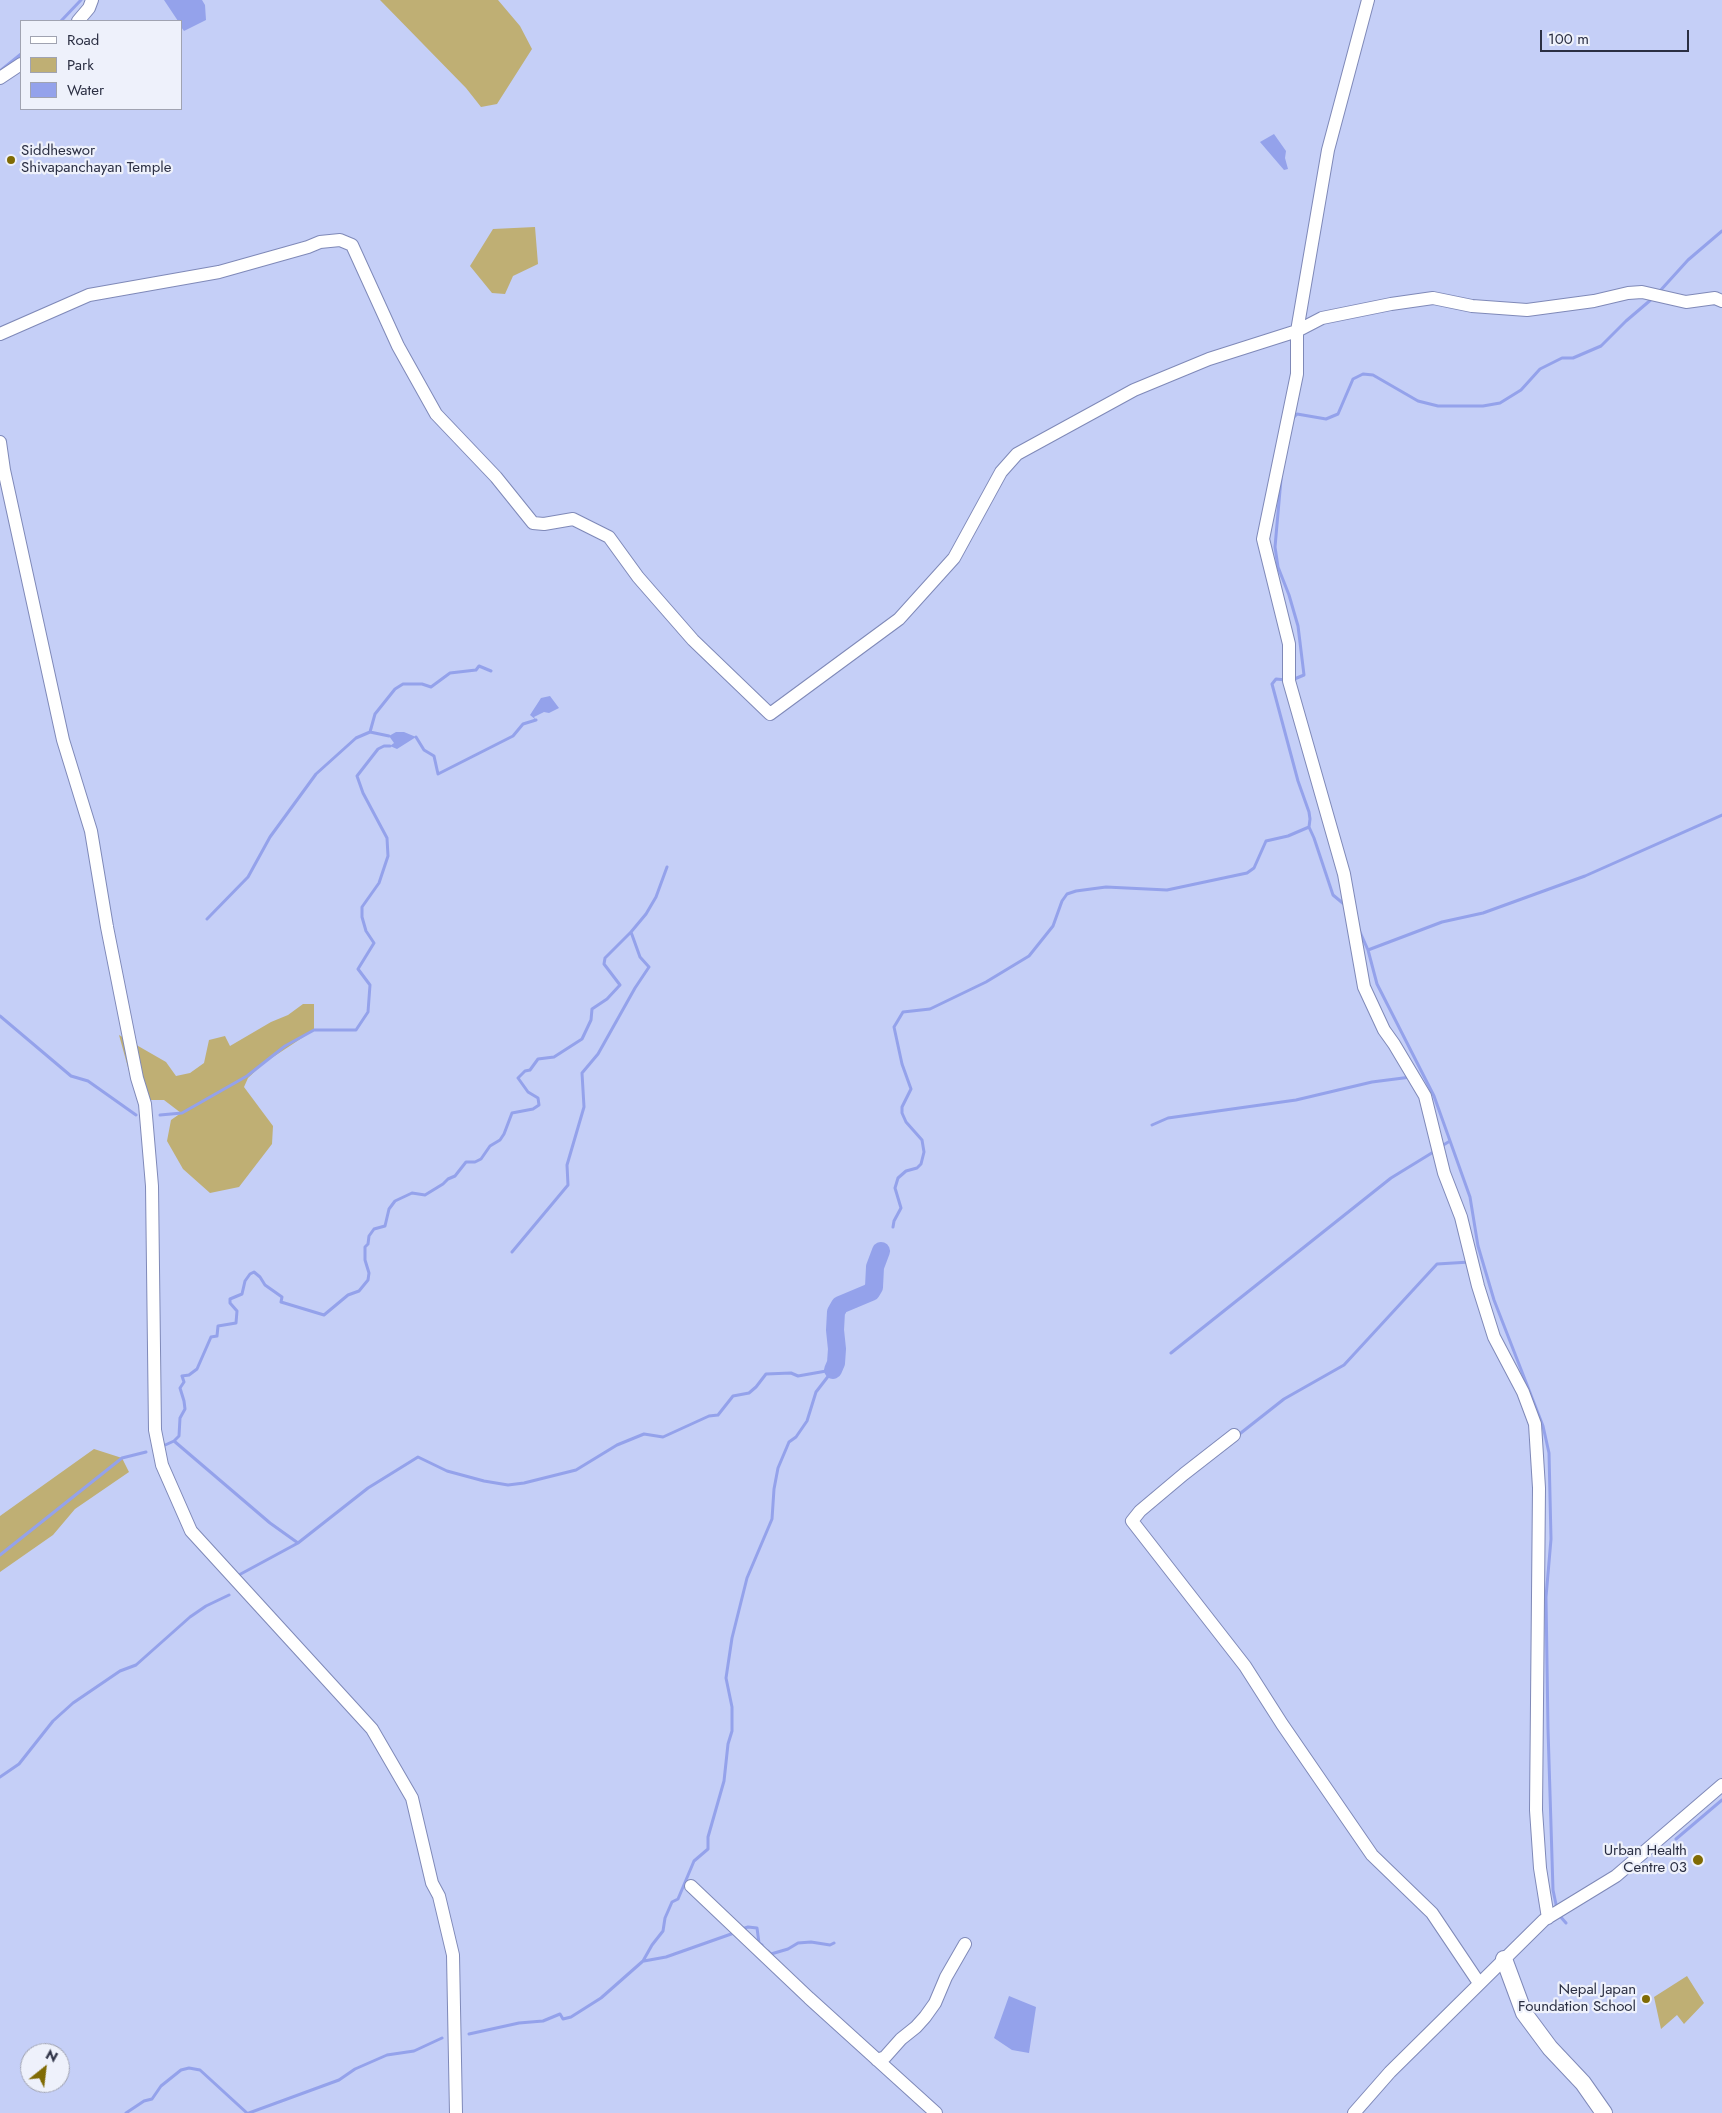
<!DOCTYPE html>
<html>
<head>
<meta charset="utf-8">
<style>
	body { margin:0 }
	#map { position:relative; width:1722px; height:2113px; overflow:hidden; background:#c5cff7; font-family:Jost,sans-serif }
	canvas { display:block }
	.legend { position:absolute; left:20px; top:20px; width:162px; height:90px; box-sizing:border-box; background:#eef1fb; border:1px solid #a0a3b1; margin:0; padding:6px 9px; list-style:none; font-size:15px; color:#2b2f43 }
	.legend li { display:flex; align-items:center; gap:10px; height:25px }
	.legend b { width:25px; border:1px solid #a0a3b1 }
	.north { position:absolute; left:20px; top:2043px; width:50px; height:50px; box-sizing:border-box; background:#eef1fb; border:1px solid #a0a3b1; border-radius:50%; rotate:29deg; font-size:14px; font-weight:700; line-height:20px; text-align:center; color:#2b2f43 }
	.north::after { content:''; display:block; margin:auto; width:18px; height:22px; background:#806b04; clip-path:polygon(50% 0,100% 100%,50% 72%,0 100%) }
	.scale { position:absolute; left:1540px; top:30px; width:149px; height:22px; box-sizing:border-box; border:2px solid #2b2f43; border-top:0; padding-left:6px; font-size:15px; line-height:18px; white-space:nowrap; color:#2b2f43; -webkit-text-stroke:4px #eef1fb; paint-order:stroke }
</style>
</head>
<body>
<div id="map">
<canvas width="1722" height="2113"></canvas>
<ul class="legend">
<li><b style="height:6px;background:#fff"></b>Road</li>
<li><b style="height:14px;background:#bfaf74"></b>Park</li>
<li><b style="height:14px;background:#94a2eb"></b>Water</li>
</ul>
<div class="north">N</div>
<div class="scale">100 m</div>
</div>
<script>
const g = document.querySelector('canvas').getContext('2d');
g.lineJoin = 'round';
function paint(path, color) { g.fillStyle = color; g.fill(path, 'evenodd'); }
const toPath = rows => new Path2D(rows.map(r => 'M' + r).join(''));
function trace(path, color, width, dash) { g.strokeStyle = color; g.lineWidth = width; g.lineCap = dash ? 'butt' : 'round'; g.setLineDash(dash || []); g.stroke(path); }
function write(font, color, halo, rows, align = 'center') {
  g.font = font + ' Jost,sans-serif'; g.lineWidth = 4.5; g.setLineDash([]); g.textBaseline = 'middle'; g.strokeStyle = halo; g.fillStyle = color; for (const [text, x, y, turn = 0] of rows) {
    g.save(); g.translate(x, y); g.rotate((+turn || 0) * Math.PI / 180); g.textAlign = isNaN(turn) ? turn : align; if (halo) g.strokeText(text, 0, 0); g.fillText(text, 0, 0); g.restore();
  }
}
const green = toPath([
	[380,0,498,0,520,26,532,49,497,104,481,107,466,88],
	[535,227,538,264,513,276,505,294,492,293,470,266,493,229],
	[303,1004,314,1004,314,1030,264,1063,248,1078,244,1087,273,1126,272,1144,239,1187,210,1193,183,1169,167,1141,171,1120,181,1113,164,1100,137,1100,119,1035,166,1062,176,1076,190,1073,204,1063,209,1040,225,1036,230,1046,271,1022,288,1015],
	[94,1449,122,1458,129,1472,75,1509,53,1535,0,1572,0,1516],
	[1687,1976,1704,2003,1684,2024,1677,2015,1661,2029,1654,1997]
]);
const water = toPath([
	[164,0,202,0,205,5,206,20,184,31,181,27,181,21,178,21],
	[1274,134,1286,151,1285,158,1288,169,1284,170,1260,142],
	[550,696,559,708,549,713,544,712,534,717,536,720,530,715,541,698],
	[396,732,404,732,416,737,397,749,390,746,394,743,389,736],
	[1009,1996,1036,2007,1029,2053,1012,2050,994,2038]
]);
const stream = toPath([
	[61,21,81,0],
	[0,71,21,54],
	[1659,292,1688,260,1722,231],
	[1292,419,1297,414,1326,419,1338,414,1353,379,1363,374,1373,375,1418,401,1438,406,1483,406,1500,403,1521,390,1540,369,1562,358,1573,358,1601,346,1626,321,1653,298],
	[1281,479,1275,547,1278,567,1289,595,1298,626,1304,675,1292,680],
	[370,732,375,714,395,689,403,684,422,684,431,687,450,673,476,670,479,666,491,671],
	[416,737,424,750,434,756,438,774,513,736,523,724,536,720],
	[1309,827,1314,838,1333,895,1345,905],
	[207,919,248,877,270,837,316,774,356,738,370,732,389,736],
	[1360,932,1368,950,1442,922,1483,913,1585,876,1722,815],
	[1368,950,1377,984,1434,1096,1470,1197,1478,1246,1494,1300,1543,1426,1549,1453,1551,1539,1546,1597,1548,1729,1553,1890,1557,1909],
	[0,1016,71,1076,88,1081,136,1115],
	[160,1115,182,1113,247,1076,285,1046,314,1030,356,1030,368,1012,370,985,358,969,374,943,366,931,362,917,362,907,379,883,388,856,387,838,363,793,357,776,378,749,384,746,390,746],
	[1152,1125,1168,1118,1296,1100,1372,1082,1411,1077],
	[1440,1147,1450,1141],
	[893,1227,894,1221,901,1208,895,1188,898,1178,906,1171,917,1168,921,1164,924,1152,922,1140,906,1122,902,1113,902,1107,911,1089,902,1064,894,1027,903,1012,930,1009,986,982,1029,956,1053,926,1062,901,1067,894,1076,891,1106,887,1167,890,1247,873,1254,868,1266,841,1288,836,1309,827,1310,819,1309,812,1298,781,1272,684,1276,679,1286,680],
	[512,1252,568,1185,567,1165,584,1107,582,1073,598,1054,635,988,649,967,640,957,631,932],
	[1171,1353,1391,1178,1435,1151],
	[1237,1436,1284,1399,1344,1365,1437,1264,1470,1262],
	[174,1441,270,1523,298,1543,368,1488,418,1457,447,1471,484,1481,508,1485,524,1483,576,1470,617,1445,644,1434,663,1437,709,1416,718,1415,733,1396,749,1393,756,1387,766,1374,791,1373,798,1376,832,1370],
	[163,1446,174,1441,179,1436,180,1418,185,1409,184,1401,180,1388,184,1382,182,1376,189,1375,197,1369,211,1337,217,1336,218,1326,236,1323,237,1311,230,1303,230,1299,242,1294,245,1281,250,1274,254,1272,260,1277,265,1285,282,1297,281,1302,324,1315,348,1295,359,1291,368,1280,369,1273,365,1260,365,1247,368,1244,369,1236,374,1229,385,1226,389,1209,395,1201,412,1193,425,1195,443,1184,448,1179,455,1176,466,1162,475,1162,481,1159,490,1146,500,1140,504,1134,512,1113,533,1109,539,1105,538,1098,528,1092,518,1078,525,1071,530,1070,538,1059,554,1057,582,1039,591,1020,592,1009,607,999,620,985,604,964,605,958,631,932,646,914,656,897,667,867],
	[0,1555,122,1458,146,1452],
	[237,1576,298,1543],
	[0,1777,19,1764,53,1721,73,1703,120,1671,136,1665,190,1617,206,1606,229,1595],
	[1676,1839,1722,1800],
	[1559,1915,1566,1923],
	[742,1929,748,1927,757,1928,759,1943,762,1945],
	[768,1951,771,1954,788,1949,798,1943,811,1942,830,1945,834,1943],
	[644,1961,666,1957,734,1933],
	[469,2034,519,2023,543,2021,560,2014,563,2019,571,2017,601,1998,643,1961,652,1945,663,1931,665,1918,672,1902,678,1899,694,1861,708,1849,708,1837,724,1781,728,1744,732,1731,732,1707,726,1678,732,1638,747,1578,772,1519,774,1489,778,1468,789,1442,796,1437,807,1421,816,1392,833,1370],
	[126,2113,144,2101,152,2099,161,2086,181,2070,189,2068,200,2070,247,2113],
	[249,2113,339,2080,355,2069,387,2055,414,2051,442,2038]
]);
const river = toPath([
	[833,1370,836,1363,837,1349,835,1330,836,1312,840,1305,871,1292,874,1287,875,1267,881,1251]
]);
const street = toPath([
	[1368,0,1328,150,1297,331,1297,374,1263,539,1289,644,1289,681,1344,874,1364,987,1384,1030,1394,1044,1425,1096,1444,1173,1461,1217,1478,1286,1494,1337,1523,1392,1535,1424,1539,1488,1536,1810,1540,1868,1548,1918],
	[78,21,89,8,92,0],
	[0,78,21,64],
	[0,334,89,295,219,272,308,247,320,242,340,240,352,245,398,346,436,414,496,477,533,523,544,524,573,519,609,537,638,577,693,640,770,714,899,619,954,558,1001,472,1017,454,1134,390,1209,359,1297,331,1322,318,1391,304,1433,298,1472,306,1527,310,1594,301,1628,293,1642,292,1686,302,1715,298,1722,301],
	[0,442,4,470,63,740,91,831,107,927,137,1078,145,1104,152,1186,155,1430,162,1465,191,1531,372,1729,412,1798,432,1883,439,1896,453,1955,456,2113],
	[1234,1435,1184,1474,1140,1511,1132,1521,1245,1666,1282,1724,1372,1855,1432,1913,1479,1983],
	[691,1886,809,1998,936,2113],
	[877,2060,885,2057,901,2039,916,2027,925,2017,935,2003,946,1977,965,1944],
	[1354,2113,1390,2072,1544,1920,1616,1876,1722,1785]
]);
const secondary = toPath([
	[1504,1959,1524,2013,1550,2048,1583,2083,1604,2113]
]);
const markers = [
	[11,160,5,"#806b04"],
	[1698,1860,6,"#806b04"],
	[1646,1999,5,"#806b04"]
];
const poiNames = [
	["Siddheswor",21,151,"left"],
	["Shivapanchayan Temple",21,168,"left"],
	["Urban Health",1687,1851],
	["Centre 03",1687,1868],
	["Nepal Japan",1636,1990],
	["Foundation School",1636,2007]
];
paint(green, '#bfaf74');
paint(water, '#94a2eb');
trace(stream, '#94a2eb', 3);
trace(river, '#94a2eb', 18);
trace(street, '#7f89b8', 14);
trace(secondary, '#7f89b8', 18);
trace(street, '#fff', 12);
trace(secondary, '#fff', 16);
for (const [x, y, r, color] of markers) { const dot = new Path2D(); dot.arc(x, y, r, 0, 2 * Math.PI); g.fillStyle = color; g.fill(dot); trace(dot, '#eef1fb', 2); }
write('15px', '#2b2f43', '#eef1fb', poiNames, 'right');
</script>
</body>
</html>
